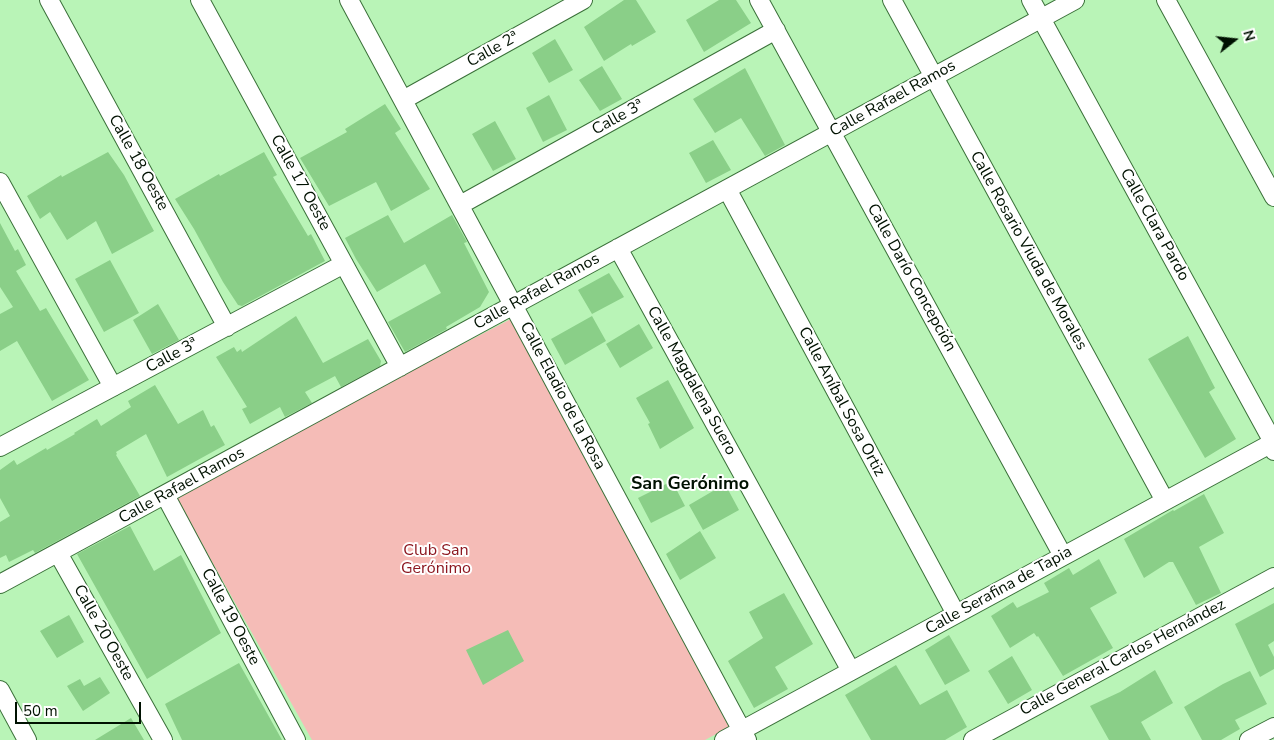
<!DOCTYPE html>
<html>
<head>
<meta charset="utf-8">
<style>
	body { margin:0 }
	#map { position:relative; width:1274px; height:740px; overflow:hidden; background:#b9f4b7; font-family:"Nunito Sans",sans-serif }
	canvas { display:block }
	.north { position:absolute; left:1209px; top:15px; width:50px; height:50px; -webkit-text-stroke:4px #fff; paint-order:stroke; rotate:74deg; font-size:14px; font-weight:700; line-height:20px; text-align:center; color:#001101 }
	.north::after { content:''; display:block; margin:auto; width:18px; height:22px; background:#001101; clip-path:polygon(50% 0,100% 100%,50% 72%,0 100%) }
	.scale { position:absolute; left:15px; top:702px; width:126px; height:22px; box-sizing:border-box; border:2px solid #001101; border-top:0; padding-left:6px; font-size:15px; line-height:18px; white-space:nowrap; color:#001101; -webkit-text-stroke:4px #fff; paint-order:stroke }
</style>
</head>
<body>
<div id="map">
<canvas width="1274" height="740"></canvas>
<div class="north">N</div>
<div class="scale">50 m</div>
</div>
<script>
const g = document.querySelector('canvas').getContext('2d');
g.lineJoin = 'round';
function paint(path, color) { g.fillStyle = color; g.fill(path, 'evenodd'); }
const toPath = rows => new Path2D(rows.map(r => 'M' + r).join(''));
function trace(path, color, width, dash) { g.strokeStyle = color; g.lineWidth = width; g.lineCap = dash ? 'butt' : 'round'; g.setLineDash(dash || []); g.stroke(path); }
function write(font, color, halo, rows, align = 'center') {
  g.font = font + ' "Nunito Sans",sans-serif'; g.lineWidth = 4; g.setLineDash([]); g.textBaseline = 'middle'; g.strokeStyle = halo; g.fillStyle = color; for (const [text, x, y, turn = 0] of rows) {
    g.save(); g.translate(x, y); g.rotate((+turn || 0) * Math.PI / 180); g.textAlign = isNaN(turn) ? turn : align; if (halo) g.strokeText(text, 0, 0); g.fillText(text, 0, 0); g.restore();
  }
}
const green = toPath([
	[511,319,731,726,705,740,312,740,174,494]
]);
const building = toPath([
	[624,0,636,0,656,32,632,46,631,44,604,61,584,27],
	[719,0,736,0,751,23,704,52,686,20],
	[555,39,573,70,549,83,532,53],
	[602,66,622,99,600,111,579,80],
	[745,68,785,145,765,156,741,118,715,133,693,99],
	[549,95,567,130,543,142,526,108],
	[385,104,401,129,395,133,430,189,391,211,376,182,329,206,300,158,347,132,345,129],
	[495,121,516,159,493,171,472,134],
	[713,140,731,170,706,183,689,153],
	[108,152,124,175,154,231,112,254,96,221,67,240,50,212,40,219,27,196,61,175,62,177],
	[264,152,277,175,273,177,308,236,311,234,325,261,242,306,238,305,223,282,194,229,175,199,219,174,220,176],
	[388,215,404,243,452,215,467,242,464,243,489,292,480,307,446,327,447,329,405,352,388,322,441,293,425,264,377,292,356,259,345,238],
	[0,223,15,251,18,249,26,265,16,271,40,311,46,308,89,380,52,401,17,341,0,351,0,314,13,307,0,287],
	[110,260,139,313,104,332,75,279],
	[609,273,624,297,592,314,578,290],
	[158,304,179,340,152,354,133,320],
	[296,316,323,363,368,339,381,361,380,366,341,387,335,376,305,392,312,403,285,417,280,407,250,424,242,409,247,407,216,357,234,347,237,352,241,349,242,352],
	[592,316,606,341,565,365,551,339],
	[639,324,653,348,620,368,606,344],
	[1188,336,1215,388,1209,392,1236,439,1205,458,1148,359],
	[668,380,694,428,660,449,648,424,650,423,636,398],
	[155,385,178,424,203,410,211,427,214,425,225,445,167,477,146,434,116,452,117,454,116,455,140,496,35,553,33,550,9,562,6,555,0,558,0,522,10,516,0,498,0,470,14,460,17,465,46,448,47,450,75,434,74,433,97,419,101,426,131,407,128,401],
	[672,481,685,506,651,523,638,498],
	[725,484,739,510,703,530,689,505],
	[1204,494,1224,533,1199,547,1221,593,1196,605,1173,562,1169,562,1144,578,1124,539,1173,510,1174,511],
	[130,526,154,571,181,555,221,633,147,679,77,554],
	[700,531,716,558,680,580,666,554],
	[1099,559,1117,593,1090,608,1113,648,1063,676,1038,636,1037,637,1034,633,1010,648,991,616,1013,602,1017,608,1049,592,1044,583,1069,568,1073,575],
	[784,593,813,644,775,667,788,689,754,708,728,661,763,638,749,612],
	[1274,603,1274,641,1268,645,1274,657,1274,669,1260,677,1235,624],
	[69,615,84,642,57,658,40,631],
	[508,630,524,661,483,685,466,650],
	[949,635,970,671,945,685,925,650],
	[1012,656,1032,690,1008,704,988,671],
	[239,663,282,740,182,740,165,704],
	[896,665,920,705,947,690,967,727,945,740,871,740,845,695],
	[1155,670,1173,703,1141,722,1151,740,1109,740,1090,706,1120,692],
	[1250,671,1267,704,1235,720,1240,729,1221,740,1202,740,1184,707,1223,684],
	[100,677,110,693,83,711,67,686,80,679,84,686],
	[131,718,144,740,95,740]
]);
const minor = toPath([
	[49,0,227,327],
	[200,0,400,367],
	[349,0,747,740],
	[759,0,1063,556],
	[892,0,1165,501],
	[1031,0,1273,442,1274,451],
	[1166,0,1274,197],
	[403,100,583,0],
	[0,182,113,387],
	[727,189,956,614],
	[460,205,776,30],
	[618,248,851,671],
	[0,447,344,264],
	[165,495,296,740],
	[58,553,163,740],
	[0,584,1075,0],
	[0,690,27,740],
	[724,740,1274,442],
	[973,740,1274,577],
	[1249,740,1274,727]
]);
const streetNames = [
	["Calle 2ª",493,50,-29],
	["Calle Rafael Ramos",893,99,-29],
	["Calle 3ª",618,118,-29],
	["Calle 18 Oeste",138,163,61],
	["Calle 17 Oeste",300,183,61],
	["Calle Clara Pardo",1154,225,61],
	["Calle Rosario Viuda de Morales",1028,251,61],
	["Calle Darío Concepción",911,278,61],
	["Calle Rafael Ramos",537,292,-29],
	["Calle 3ª",172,356,-28],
	["Calle Magdalena Suero",691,381,61],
	["Calle Eladio de la Rosa",562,396,62],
	["Calle Aníbal Sosa Ortiz",841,402,62],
	["Calle Rafael Ramos",182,486,-29],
	["Calle Serafina de Tapia",999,591,-29],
	["Calle 19 Oeste",230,617,62],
	["Calle 20 Oeste",103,633,61],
	["Calle General Carlos Hernández",1123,658,-28]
];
const parkNames = [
	["Club San",436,551],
	["Gerónimo",436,569]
];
const neighbourhoodNames = [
	["San Gerónimo",690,485]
];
paint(green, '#f5bcb7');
paint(building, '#8acf88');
trace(minor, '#3a7039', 20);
trace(minor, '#fff', 18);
write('16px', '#001101', '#fff', streetNames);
write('16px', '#8c1720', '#fff', parkNames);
write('bold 18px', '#001101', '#fff', neighbourhoodNames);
</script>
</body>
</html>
